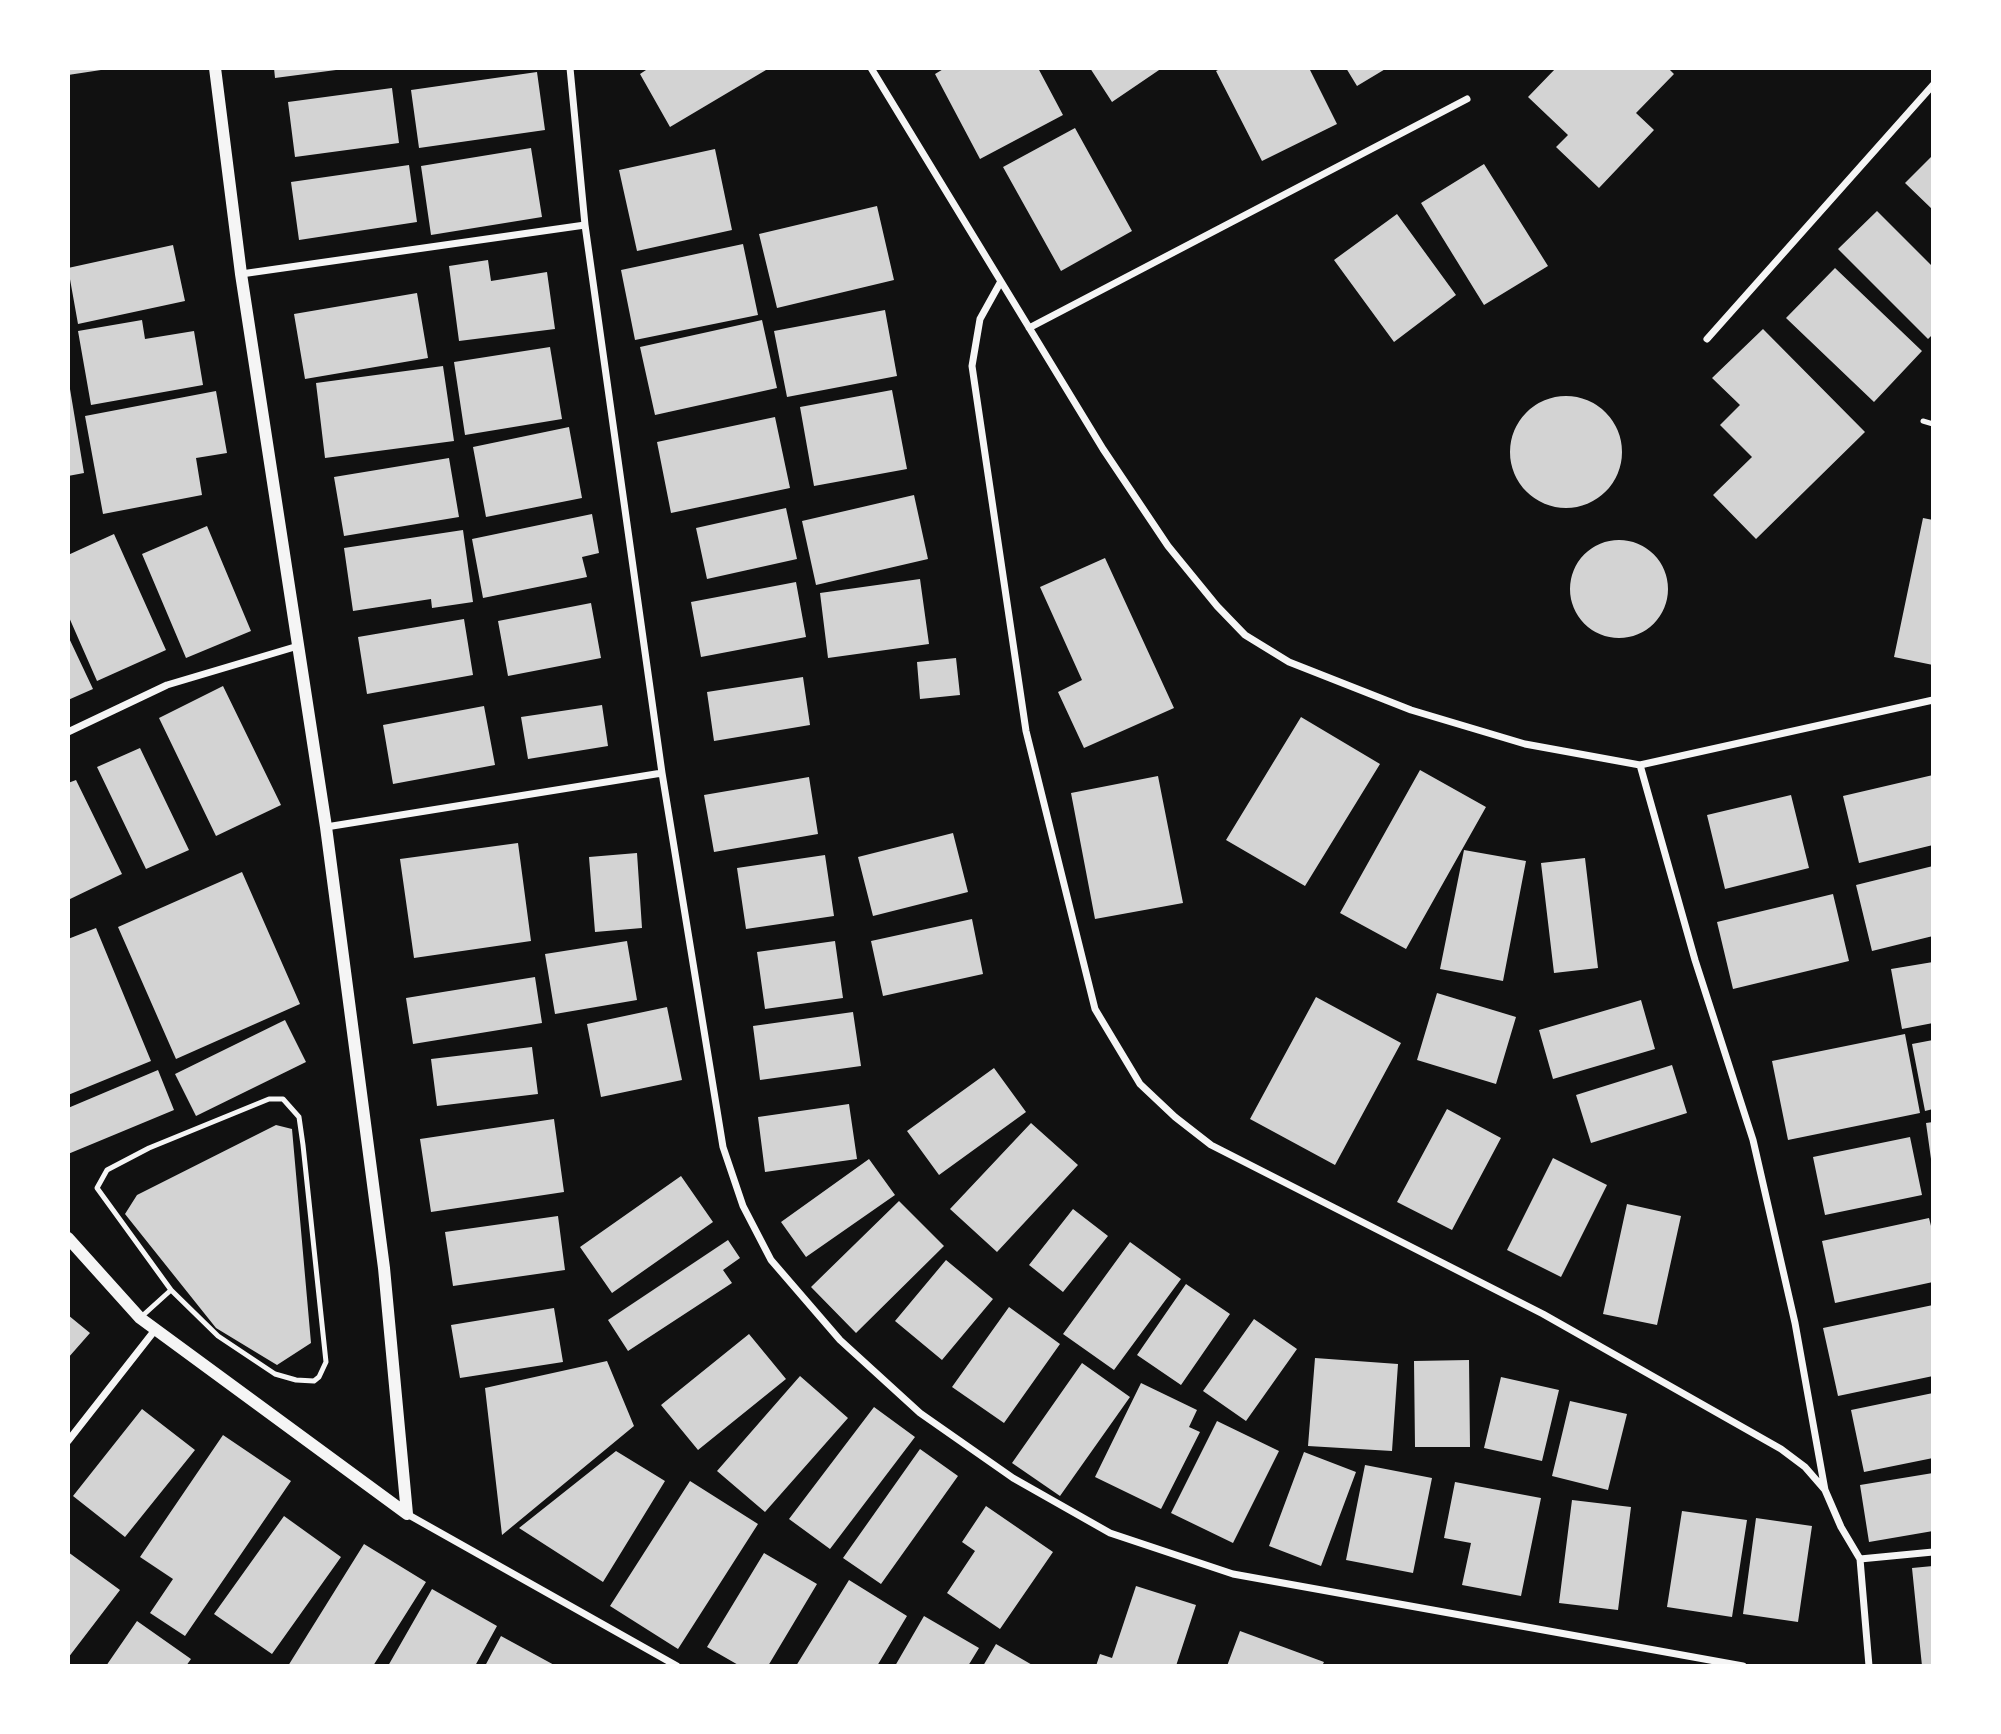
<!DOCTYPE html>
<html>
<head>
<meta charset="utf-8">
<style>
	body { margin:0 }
	#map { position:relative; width:2001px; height:1734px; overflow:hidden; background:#111; font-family:"Nunito Sans",sans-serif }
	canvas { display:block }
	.frame { position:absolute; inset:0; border:70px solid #fff; pointer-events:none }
</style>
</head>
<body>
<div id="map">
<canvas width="2001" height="1734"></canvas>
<div class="frame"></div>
</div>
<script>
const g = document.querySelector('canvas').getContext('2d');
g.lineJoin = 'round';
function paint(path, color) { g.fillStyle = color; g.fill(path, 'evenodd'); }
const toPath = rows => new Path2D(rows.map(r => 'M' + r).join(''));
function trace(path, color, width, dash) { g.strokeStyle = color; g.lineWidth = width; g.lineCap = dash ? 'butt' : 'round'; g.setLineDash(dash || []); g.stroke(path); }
const building = toPath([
	[68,68,101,68,101,70,68,75],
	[274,68,335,68,336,70,275,78],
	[649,68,764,68,766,70,670,127,640,74],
	[945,68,1038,68,1063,115,980,159,935,74],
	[1090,68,1162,68,1112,102],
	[1222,68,1309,68,1337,124,1262,161,1216,71],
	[1346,68,1387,68,1357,86],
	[1556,68,1668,68,1674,74,1636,113,1654,130,1599,188,1556,147,1568,135,1528,97],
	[537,72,545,130,419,148,411,90],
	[392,88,399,143,295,157,288,102],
	[1075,128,1132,231,1061,271,1003,167],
	[531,148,542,217,431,235,421,166],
	[715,149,732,230,637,251,619,170],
	[1933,155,1933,210,1905,183],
	[1484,164,1548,266,1484,305,1421,203],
	[409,165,417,222,299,240,291,182],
	[877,206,894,280,777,308,759,234],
	[1877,211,1933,267,1933,334,1928,339,1838,249],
	[1397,214,1456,295,1394,342,1334,260],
	[743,244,758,315,635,340,621,270],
	[173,245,185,301,78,324,68,268],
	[488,260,491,281,547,272,555,329,459,341,449,266],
	[1835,268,1922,351,1874,402,1786,318],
	[417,293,428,358,305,379,294,314],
	[885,310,897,376,787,397,774,331],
	[142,320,145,339,194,331,203,385,91,405,78,331],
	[762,320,777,388,655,415,640,347],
	[1763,329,1865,432,1756,539,1713,495,1752,457,1720,425,1740,405,1712,378],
	[550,347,562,419,465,435,454,362],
	[443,366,454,441,325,458,316,383],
	[68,377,84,473,68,476],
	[892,390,907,469,814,486,800,407],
	[216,391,227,453,196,458,202,495,103,514,85,416],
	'1510 452a56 56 0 1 1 112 0a56 56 0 1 1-112 0Z',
	[775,417,790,488,671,513,657,442],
	[569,427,582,498,486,517,473,447],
	[449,458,459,517,344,536,334,477],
	[914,495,928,559,816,585,802,521],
	[786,508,797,559,707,579,696,528],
	[592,514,599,553,582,557,587,577,483,598,472,539],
	[1923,518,1933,520,1933,665,1894,657],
	[207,526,251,631,186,658,142,554],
	[463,530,473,602,432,608,431,599,353,611,344,548],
	[114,534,166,650,97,681,68,615,68,555],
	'1570 589a49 49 0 1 1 98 0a49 49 0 1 1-98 0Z',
	[1105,558,1174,708,1084,748,1058,692,1082,680,1040,587],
	[920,579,929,644,828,658,820,593],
	[796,582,806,637,701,657,691,602],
	[591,603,601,658,508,676,498,621],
	[464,619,473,675,367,694,358,637],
	[68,636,93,689,68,700],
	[956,658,960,695,920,699,917,662],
	[803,677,810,725,714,741,707,692],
	[223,686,281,805,216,836,159,718],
	[602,705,608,746,528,759,521,717],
	[484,706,495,765,393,784,383,725],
	[1301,717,1380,764,1305,886,1226,840],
	[140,748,189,850,146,869,97,767],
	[1420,770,1486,807,1406,949,1340,913],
	[1933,775,1933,845,1859,863,1843,796],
	[1158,776,1183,903,1095,919,1071,793],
	[809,777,818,834,714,852,704,795],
	[76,780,122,874,68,900,68,783],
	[1791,795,1809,868,1725,889,1707,815],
	[953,833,968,892,873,916,858,857],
	[518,843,531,941,414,958,400,859],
	[1464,850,1526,861,1503,981,1440,969],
	[637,853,642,928,595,932,589,857],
	[825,855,834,916,746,929,737,868],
	[1585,858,1598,968,1554,973,1541,863],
	[1933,866,1933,936,1872,951,1856,885],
	[242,872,300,1004,176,1059,118,927],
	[1833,894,1849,961,1733,989,1717,922],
	[972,919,983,974,883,996,871,941],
	[96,928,151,1061,68,1095,68,939],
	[627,941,637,1000,555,1014,545,954],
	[835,941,843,998,765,1009,757,952],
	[1933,962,1933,1023,1902,1029,1891,969],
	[535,977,542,1023,413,1044,406,998],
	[1437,993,1516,1017,1496,1084,1417,1060],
	[1316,997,1401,1043,1335,1165,1250,1119],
	[1641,1000,1655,1049,1553,1079,1539,1030],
	[667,1007,682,1080,601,1097,587,1024],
	[853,1012,861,1066,760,1080,753,1026],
	[285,1020,306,1062,196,1116,175,1074],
	[1905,1034,1920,1113,1788,1140,1772,1061],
	[1933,1040,1933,1109,1925,1111,1912,1044],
	[532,1047,538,1094,437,1106,431,1059],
	[1672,1065,1687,1113,1591,1143,1576,1095],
	[994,1068,1026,1112,939,1175,907,1131],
	[158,1070,174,1110,68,1154,68,1108],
	[849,1104,857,1159,765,1172,758,1117],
	[1447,1109,1501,1138,1452,1230,1397,1202],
	[554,1119,564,1192,431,1212,420,1139],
	[1933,1122,1933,1159,1931,1159,1926,1123],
	[1031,1123,1078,1165,997,1252,950,1209],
	[276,1125,292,1129,311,1343,277,1365,216,1328,125,1214,137,1195],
	[1910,1137,1922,1195,1825,1215,1813,1157],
	[1553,1158,1607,1185,1561,1277,1507,1250],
	[869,1159,895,1195,806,1257,781,1222],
	[681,1176,713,1222,612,1293,580,1247],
	[899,1201,944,1246,856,1333,811,1287],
	[1627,1204,1681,1216,1657,1325,1603,1314],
	[1073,1209,1108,1236,1063,1292,1029,1265],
	[558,1216,565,1270,453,1286,445,1232],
	[1929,1218,1933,1234,1933,1282,1835,1303,1822,1241],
	[728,1240,740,1258,723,1270,732,1283,628,1351,608,1320],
	[1130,1242,1181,1279,1114,1370,1063,1334],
	[946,1260,993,1299,942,1360,895,1321],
	[1186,1284,1230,1314,1181,1385,1137,1355],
	[1933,1305,1933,1376,1838,1396,1823,1328],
	[1009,1307,1060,1344,1004,1423,952,1387],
	[554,1308,563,1362,460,1378,451,1325],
	[68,1315,90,1333,68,1358],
	[1254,1319,1297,1349,1246,1421,1203,1391],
	[749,1334,786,1379,698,1450,661,1405],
	[1315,1358,1398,1364,1392,1451,1308,1446],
	[1469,1360,1470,1447,1415,1447,1414,1361],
	[607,1361,634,1426,502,1535,485,1388],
	[1082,1363,1130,1397,1060,1496,1012,1463],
	[800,1376,848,1418,765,1512,717,1471],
	[1501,1377,1559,1390,1542,1461,1484,1448],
	[1141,1383,1197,1410,1189,1427,1200,1432,1161,1509,1095,1477],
	[1933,1393,1933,1458,1864,1472,1851,1410],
	[1570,1401,1627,1414,1608,1490,1552,1476],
	[874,1407,915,1437,830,1549,789,1519],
	[142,1409,195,1450,125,1537,73,1496],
	[1217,1421,1279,1451,1233,1543,1171,1513],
	[223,1435,291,1481,185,1636,150,1613,173,1579,140,1557],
	[920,1449,958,1476,881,1584,843,1558],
	[616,1451,665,1481,603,1582,519,1528],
	[1304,1452,1356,1472,1321,1566,1269,1546],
	[1365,1465,1432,1478,1413,1573,1346,1560],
	[1933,1473,1933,1531,1869,1542,1860,1485],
	[690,1481,758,1524,678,1649,610,1606],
	[1455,1482,1541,1498,1521,1596,1462,1585,1471,1543,1444,1538],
	[1572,1500,1631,1507,1618,1610,1559,1603],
	[986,1506,1053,1552,1000,1629,947,1593,975,1551,962,1542],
	[1682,1511,1747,1520,1732,1617,1667,1607],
	[284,1516,341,1557,272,1654,214,1614],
	[1756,1518,1812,1526,1798,1622,1743,1614],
	[364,1544,426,1582,373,1666,288,1666],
	[68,1552,120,1590,68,1658],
	[764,1553,817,1584,768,1666,740,1666,707,1647],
	[1933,1566,1933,1666,1922,1666,1912,1568],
	[849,1580,907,1616,877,1666,796,1666],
	[1136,1586,1196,1605,1176,1666,1096,1666,1100,1654,1112,1658],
	[432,1589,497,1626,475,1666,388,1666],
	[924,1616,979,1648,968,1666,895,1666],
	[137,1621,191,1659,186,1666,106,1666],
	[1240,1631,1324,1662,1322,1666,1227,1666],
	[501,1636,556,1666,485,1666],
	[996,1644,1034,1666,983,1666]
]);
const service = toPath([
	[1923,421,1933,424],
	[140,1318,171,1290,97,1188,107,1170,149,1148,269,1099,283,1099,299,1117,303,1145,326,1362,319,1377,314,1381,296,1380,275,1374,218,1336,171,1290]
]);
const minor = toPath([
	[570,68,585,225,662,773,723,1147,743,1206,771,1260,840,1340,920,1413,1013,1478,1110,1533,1233,1574,1743,1666],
	[871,68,1103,449,1168,546,1217,606,1245,635,1289,662,1411,710,1525,744,1640,765,1933,700],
	[241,274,585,225],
	[1000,283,980,319,972,366,1026,731,1095,1009,1140,1084,1175,1117,1211,1145,1543,1314,1781,1449,1805,1467,1825,1490],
	[1029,328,1467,99],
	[1707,339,1933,85],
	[68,732,167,685,298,646],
	[1640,765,1695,960,1753,1140,1795,1323,1825,1490,1841,1527,1860,1559,1869,1666],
	[326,827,662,773],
	[68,1441,155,1330],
	[407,1514,677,1666],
	[1860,1559,1933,1552]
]);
const tertiary = toPath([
	[215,68,241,274,326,827,384,1268,407,1514],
	[68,1238,140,1318,407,1514]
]);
paint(building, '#d3d3d3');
trace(service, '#f5f5f5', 5);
trace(minor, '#f5f5f5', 7);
trace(tertiary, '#f5f5f5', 12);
</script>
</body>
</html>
